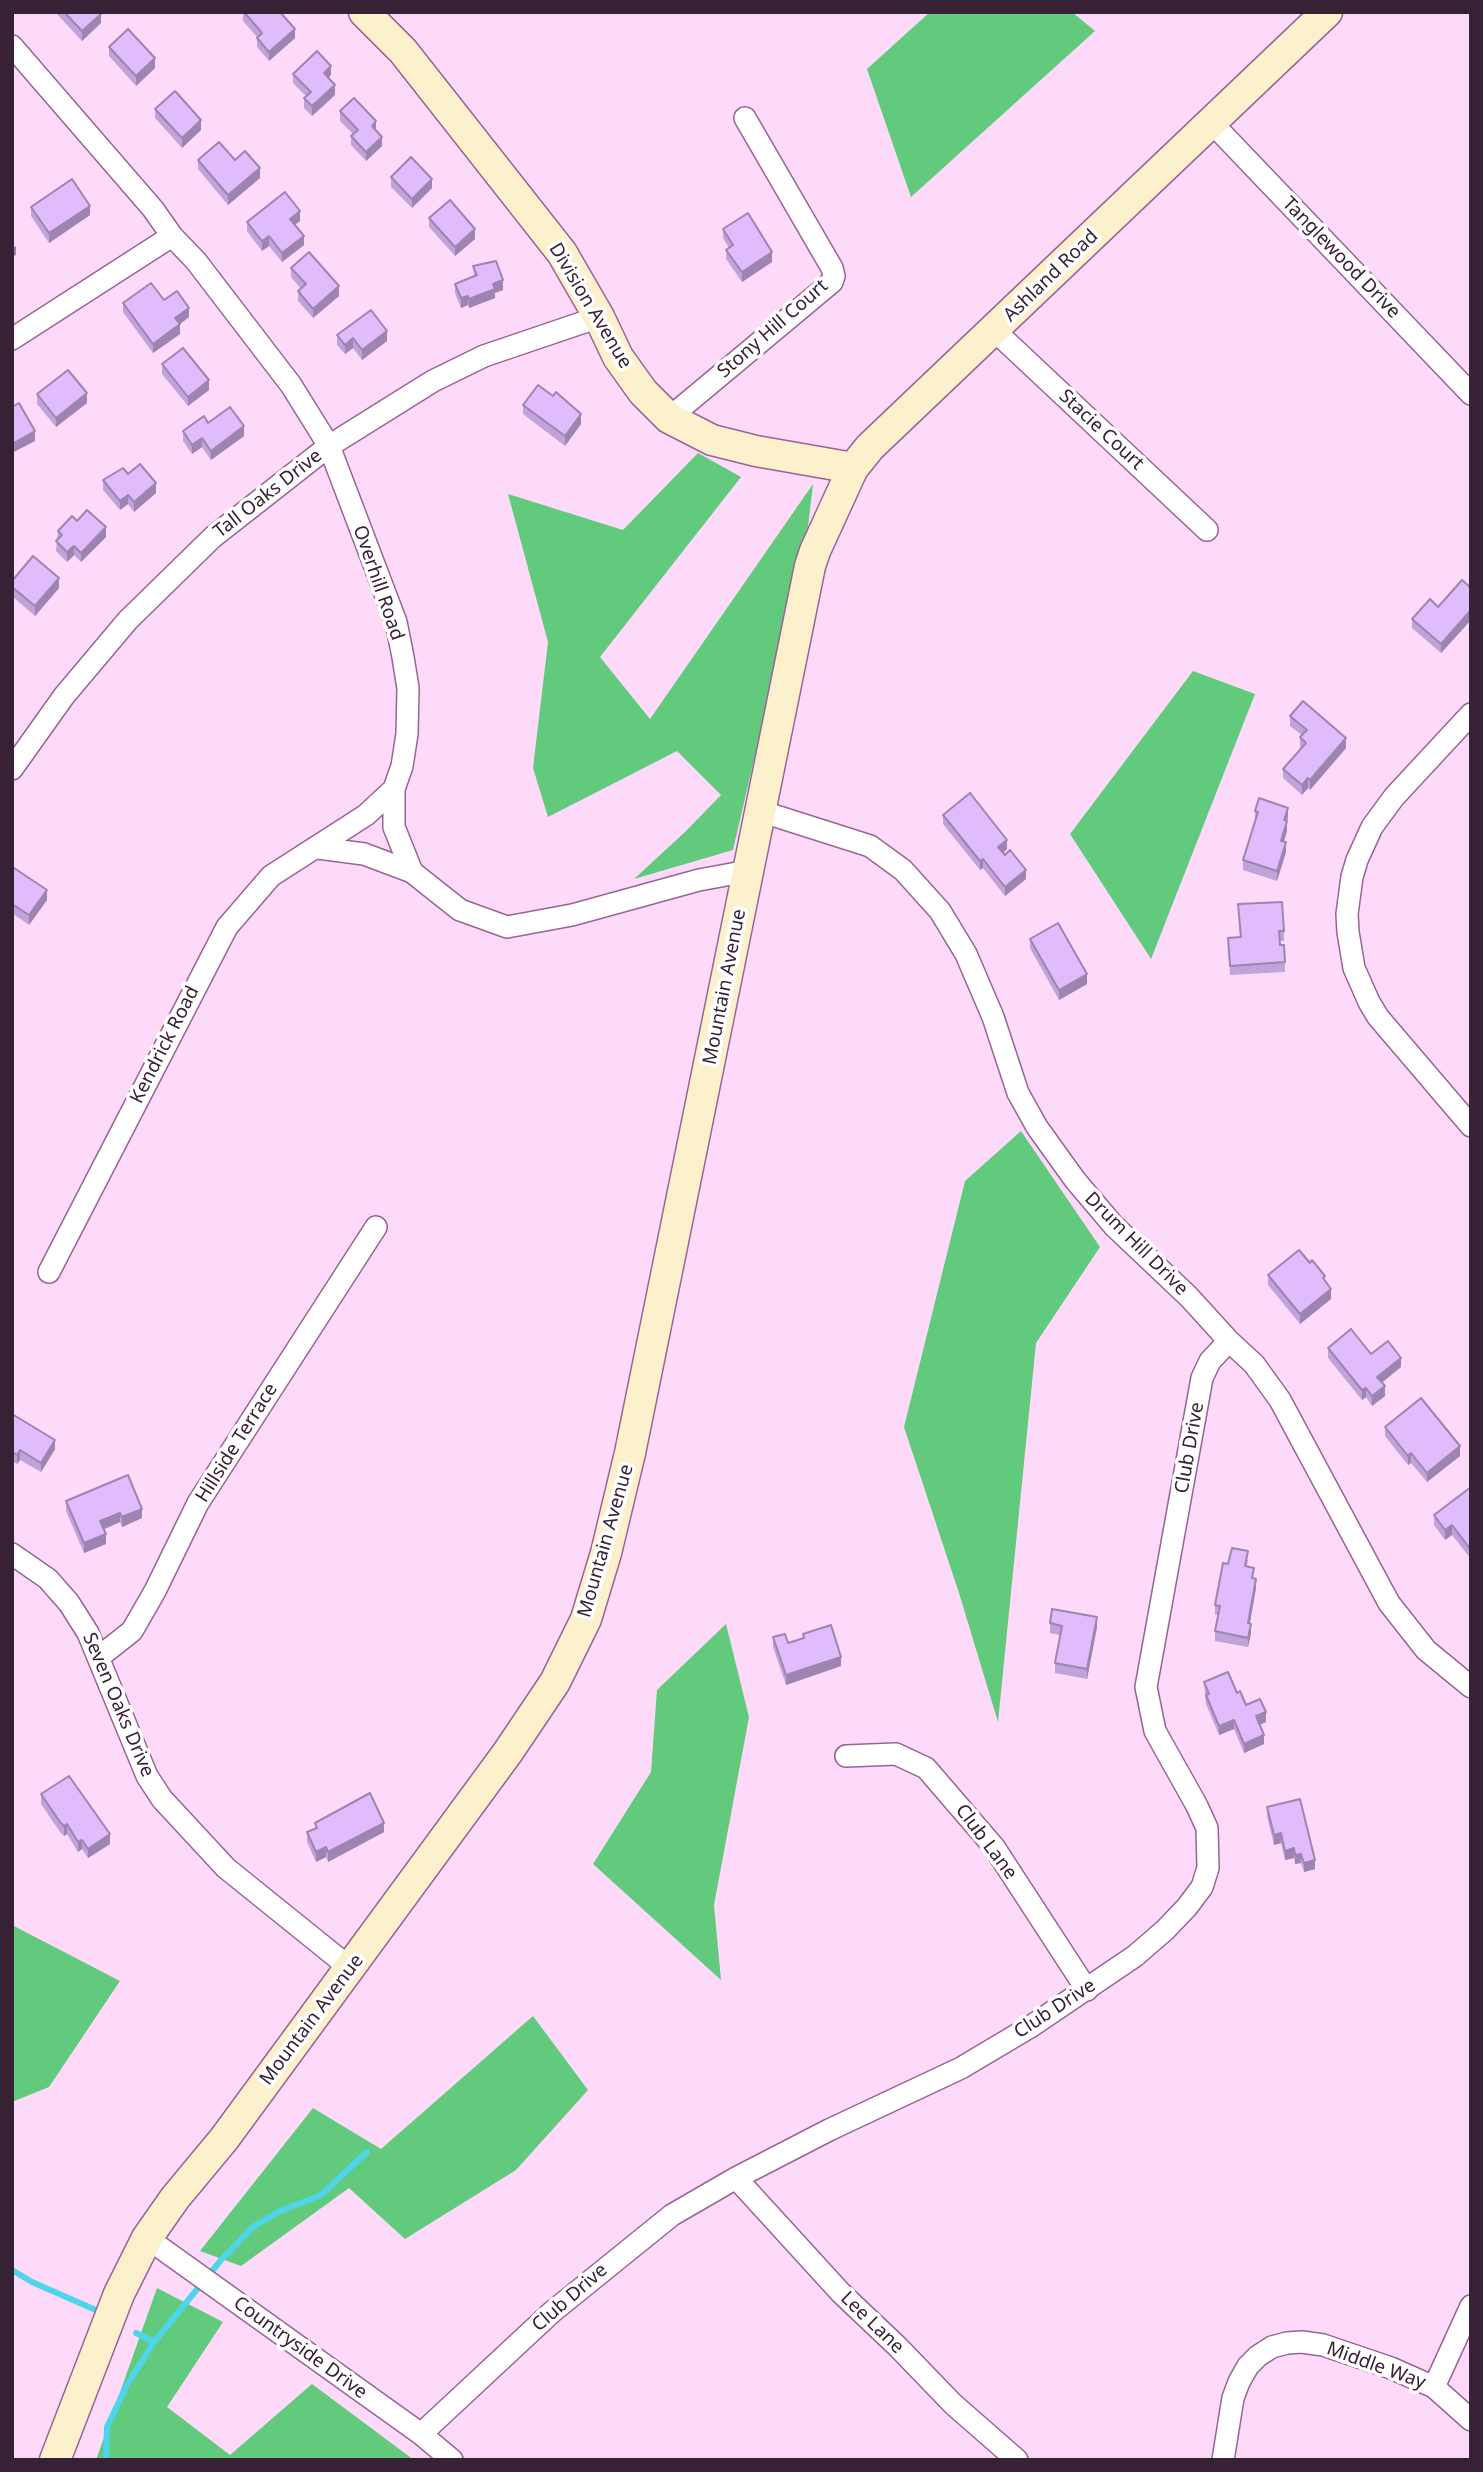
<!DOCTYPE html>
<html>
<head>
<meta charset="utf-8">
<style>
	body { margin:0 }
	#map { position:relative; width:1483px; height:2472px; overflow:hidden; background:#fedafa; font-family:"Noto Sans",sans-serif }
	canvas { display:block }
	.frame { position:absolute; inset:0; border:14px solid #372135; pointer-events:none }
</style>
</head>
<body>
<div id="map">
<canvas width="1483" height="2472"></canvas>
<div class="frame"></div>
</div>
<script>
const g = document.querySelector('canvas').getContext('2d');
g.lineJoin = 'round';
function paint(path, color) { g.fillStyle = color; g.fill(path, 'evenodd'); }
const toPath = rows => new Path2D(rows.map(r => 'M' + r).join(''));
function trace(path, color, width, dash) { g.strokeStyle = color; g.lineWidth = width; g.lineCap = dash ? 'butt' : 'round'; g.setLineDash(dash || []); g.stroke(path); }
function write(font, color, halo, rows, align = 'center') {
  g.font = font + ' "Noto Sans",sans-serif'; g.lineWidth = 7; g.setLineDash([]); g.textBaseline = 'middle'; g.strokeStyle = halo; g.fillStyle = color; for (const [text, x, y, turn = 0] of rows) {
    g.save(); g.translate(x, y); g.rotate((+turn || 0) * Math.PI / 180); g.textAlign = isNaN(turn) ? turn : align; if (halo) g.strokeText(text, 0, 0); g.fillText(text, 0, 0); g.restore();
  }
}
const forest = toPath([
	[930,12,1072,12,1095,31,911,197,867,69],
	[698,453,741,477,600,657,650,719,813,484,808,527,733,850,634,879,685,832,721,795,677,751,548,817,533,768,548,642,508,494,623,530],
	[1193,671,1255,694,1151,959,1070,834],
	[1021,1131,1100,1247,1036,1343,998,1722,959,1593,904,1427,965,1181],
	[726,1624,749,1717,714,1905,721,1980,593,1864,651,1772,657,1690],
	[12,1925,120,1981,49,2087,12,2102],
	[533,2016,588,2090,516,2170,405,2239,349,2188,241,2266,200,2251,313,2108,381,2149],
	[157,2288,223,2322,167,2407,230,2455,312,2384,414,2460,96,2460]
]);
const stream = toPath([
	[12,2270,32,2282,98,2311],
	[136,2333,154,2342],
	[106,2460,107,2427,127,2385,154,2342,221,2260,253,2227,278,2212,321,2195,367,2152]
]);
const street = toPath([
	[12,46,153,209,172,236,196,261,291,385,329,446,396,622,403,657,408,688,407,734,402,766,394,789,394,827,412,872,460,910,507,927,572,915,699,880,748,871],
	[1212,123,1471,394],
	[994,330,1207,530],
	[12,339,172,236],
	[669,418,832,282,834,276,832,268,745,118],
	[1471,714,1394,797,1372,827,1357,860,1352,877,1347,914,1348,932,1354,968,1369,1002,1378,1017,1471,1126],
	[12,769,64,696,128,620,213,537,329,446,433,381,484,356,599,317],
	[760,811,870,846,903,870,940,911,966,954,993,1017,1018,1093,1037,1127,1075,1180,1114,1226,1189,1297,1229,1341,1254,1364,1280,1400,1389,1603,1426,1650,1471,1687],
	[318,848,364,854,412,872],
	[49,1272,227,927,271,876,366,815,394,789],
	[12,1554,48,1579,69,1603,88,1633,147,1776,162,1799,226,1868,350,1968],
	[99,1657,132,1631,155,1591,198,1503,376,1227],
	[846,1756,896,1754,926,1768,994,1847,1087,1990],
	[736,2178,841,2293,898,2347,953,2404,1017,2460],
	[147,2238,421,2434,452,2460],
	[1434,2387,1471,2306],
	[421,2434,552,2312,672,2215,736,2178,829,2130,961,2068,1030,2027,1135,1956,1165,1930,1187,1907,1202,1887,1208,1868,1207,1828,1197,1806,1155,1731,1146,1687,1202,1378,1210,1361,1229,1341],
	[1223,2460,1233,2398,1239,2382,1248,2366,1258,2356,1272,2347,1287,2343,1302,2342,1323,2345,1391,2368,1434,2387,1471,2420]
]);
const secondary = toPath([
	[364,12,403,51,562,253,599,317,618,357,643,392,669,418,712,440,756,451,853,468],
	[55,2460,119,2294,147,2238,175,2198,224,2139,508,1752,555,1682,586,1619,606,1553,630,1453,810,566,815,551,853,468,870,447,1327,12]
]);
const wall = toPath([
	[55,12,100,12,101,23,82,41],
	[243,12,280,12,295,38,269,61,257,47,257,37,243,21],
	[109,47,155,68,136,86,109,56],
	[293,74,331,75,329,78,335,95,312,116,304,108,304,98,306,96,293,83],
	[155,109,201,130,182,148,155,118],
	[340,111,376,131,382,146,366,161,351,145,351,136,353,134,340,121],
	[198,160,235,160,260,178,228,205,198,169],
	[391,177,432,188,412,208,391,187],
	[31,207,90,215,49,243,31,216],
	[429,218,475,239,455,256,429,227],
	[300,221,295,225,304,245,282,262,269,246,262,251,247,231,247,222],
	[723,229,772,262,742,282,726,259,726,250,729,248,723,238],
	[473,266,503,290,495,293,495,298,469,308,468,305,461,308,455,293,455,284,474,277],
	[291,268,339,296,313,318,298,301,298,291,301,289,291,277],
	[164,300,189,317,180,324,180,334,153,353,123,312,123,303],
	[337,335,387,341,362,360,353,348,345,354,337,345],
	[162,364,209,390,188,406,162,374],
	[37,394,87,403,56,427,37,404],
	[523,405,581,424,565,446,523,414],
	[208,423,244,436,211,460,202,447,192,454,183,441,183,431],
	[128,474,156,493,134,512,128,504,120,510,103,490,103,480],
	[77,521,106,537,81,562,74,555,67,562,56,551,58,531],
	[12,581,59,588,35,616,12,596],
	[1471,588,1471,620,1441,653,1412,628,1412,619,1438,607],
	[1290,716,1346,748,1310,790,1308,788,1302,795,1283,778,1283,769,1301,748,1300,747,1300,737,1302,735,1290,726],
	[1255,811,1288,817,1287,821,1287,831,1284,842,1286,852,1277,881,1243,870,1243,860,1255,821],
	[943,815,1007,849,1003,853,1026,879,1005,896,983,868,980,870,943,824],
	[12,871,47,900,29,925,12,913],
	[1238,904,1284,931,1284,941,1280,941,1285,962,1285,972,1230,975,1228,938,1240,938],
	[1030,939,1087,984,1059,1000,1030,948],
	[1268,1275,1325,1281,1331,1299,1300,1324,1268,1285],
	[1328,1348,1371,1354,1401,1367,1382,1383,1385,1396,1372,1406,1366,1397,1362,1400,1328,1358],
	[12,1414,55,1449,41,1472,20,1460,17,1464,12,1461],
	[1385,1427,1460,1456,1427,1482,1411,1463,1408,1465,1385,1436],
	[1471,1487,1471,1559,1452,1535,1445,1540,1434,1525,1434,1515],
	[66,1501,142,1518,122,1527,120,1522,104,1529,106,1544,84,1553,66,1511],
	[1248,1560,1247,1566,1254,1578,1256,1588,1250,1623,1251,1633,1248,1647,1215,1641,1215,1631,1219,1615,1215,1615,1215,1605,1228,1564],
	[1050,1623,1097,1627,1087,1679,1055,1673,1055,1663,1060,1635,1050,1633],
	[803,1634,841,1666,786,1685,773,1647,773,1637,788,1643,803,1638],
	[1204,1682,1246,1705,1266,1722,1260,1725,1264,1744,1244,1753,1234,1729,1219,1735,1206,1704],
	[41,1794,110,1844,88,1858,82,1849,78,1852,67,1834,64,1836,60,1832,41,1804],
	[1267,1807,1315,1869,1304,1872,1301,1863,1295,1864,1294,1858,1285,1860,1281,1843,1274,1845,1267,1816],
	[315,1823,384,1832,328,1862,326,1857,316,1862,307,1842,307,1832,315,1829]
]);
const shadedWall = toPath([
	[101,14,101,23,82,41,82,31],
	[295,29,295,38,269,61,269,52],
	[155,58,155,68,136,86,136,76],
	[331,66,331,75,324,83,324,73],
	[335,85,335,95,312,116,312,106],
	[201,120,201,130,182,148,182,138],
	[376,121,376,131,372,126],
	[382,137,382,146,366,161,366,152],
	[260,168,260,178,228,205,228,195],
	[432,179,432,188,412,208,412,199],
	[90,206,90,215,49,243,49,233],
	[300,211,300,221,290,228,290,219],
	[475,229,475,239,455,256,455,247],
	[269,236,269,246,262,251,262,241],
	[304,236,304,245,282,262,282,253],
	[16,246,16,255,12,257,12,248],
	[772,252,772,262,742,282,742,272],
	[503,280,503,290,495,293,495,298,469,308,469,299,493,284],
	[339,286,339,296,313,318,313,309],
	[468,296,468,305,461,308,461,298],
	[189,308,189,317,180,324,180,334,153,353,153,344,175,318],
	[387,331,387,341,362,360,362,350],
	[353,338,353,348,345,354,345,345],
	[209,380,209,390,188,406,188,397],
	[87,393,87,403,56,427,56,418],
	[581,414,581,424,565,446,565,436],
	[244,426,244,436,211,460,211,451],
	[35,431,35,441,12,453,12,444],
	[202,438,202,447,192,454,192,445],
	[156,483,156,493,134,512,134,502],
	[128,495,128,504,120,510,120,501],
	[106,527,106,537,81,562,81,553],
	[74,546,74,555,67,562,67,552],
	[59,578,59,588,35,616,35,606],
	[1471,610,1471,620,1441,653,1441,644],
	[1346,738,1346,748,1310,790,1310,780],
	[1308,778,1308,788,1302,795,1302,785],
	[1288,808,1288,817,1284,830,1284,820],
	[1287,821,1287,831,1281,850,1281,841],
	[1007,840,1007,849,998,857,998,847],
	[1286,842,1286,852,1277,881,1277,871],
	[983,859,983,868,980,870,980,861],
	[1026,870,1026,879,1005,896,1005,887],
	[47,890,47,900,29,925,29,915],
	[1087,974,1087,984,1059,1000,1059,990],
	[1331,1289,1331,1299,1300,1324,1300,1314],
	[1401,1358,1401,1367,1377,1386,1377,1377],
	[1385,1386,1385,1396,1372,1406,1372,1396],
	[1366,1388,1366,1397,1362,1400,1362,1390],
	[55,1440,55,1449,41,1472,41,1463],
	[1460,1446,1460,1456,1427,1482,1427,1473],
	[20,1450,20,1460,17,1464,17,1455],
	[1411,1453,1411,1463,1408,1465,1408,1456],
	[142,1509,142,1518,122,1527,122,1517],
	[120,1513,120,1522,100,1531,100,1521],
	[1452,1525,1452,1535,1445,1540,1445,1530],
	[106,1534,106,1544,84,1553,84,1543],
	[1256,1579,1256,1588,1248,1633,1248,1623],
	[1097,1617,1097,1627,1087,1679,1087,1669],
	[1251,1624,1251,1633,1248,1647,1248,1638],
	[841,1657,841,1666,786,1685,786,1675],
	[1266,1712,1266,1722,1256,1726,1256,1716],
	[1234,1720,1234,1729,1219,1735,1219,1726],
	[1264,1735,1264,1744,1244,1753,1244,1744],
	[384,1823,384,1832,328,1862,328,1852],
	[67,1824,67,1834,64,1836,64,1826],
	[1281,1833,1281,1843,1274,1845,1274,1835],
	[110,1834,110,1844,88,1858,88,1849],
	[82,1840,82,1849,78,1852,78,1842],
	[326,1847,326,1857,316,1862,316,1852],
	[1294,1848,1294,1858,1285,1860,1285,1851],
	[1301,1854,1301,1863,1295,1864,1295,1855],
	[1315,1860,1315,1869,1304,1872,1304,1863]
]);
const building = toPath([
	[64,12,100,12,101,14,82,31,64,12],
	[244,12,280,12,295,29,269,52,257,38,262,33,244,12],
	[128,29,155,58,136,76,109,47,128,29],
	[317,51,331,66,324,73,335,85,312,106,304,98,311,92,293,74,317,51],
	[175,91,201,120,182,138,155,109,175,91],
	[354,98,376,121,372,126,382,137,366,152,351,136,358,130,340,111,354,98],
	[219,142,235,160,245,151,260,168,228,195,198,160,219,142],
	[411,157,432,179,412,199,391,177,411,157],
	[72,179,90,206,49,233,31,207,72,179],
	[285,192,300,211,290,219,304,236,282,253,269,236,262,241,247,222,285,192],
	[450,200,475,229,455,247,429,218,450,200],
	[748,213,772,252,742,272,726,250,733,245,723,229,748,213],
	[309,252,339,286,313,309,298,291,306,284,291,268,309,252],
	[496,261,503,280,493,284,495,289,469,299,468,296,461,298,455,284,477,275,473,266,496,261],
	[151,283,164,300,177,291,189,308,175,318,180,324,153,344,123,303,151,283],
	[371,310,387,331,362,350,353,338,345,345,337,335,371,310],
	[183,348,209,380,188,397,162,364,183,348],
	[68,370,87,393,56,418,37,394,68,370],
	[538,385,553,396,556,392,581,414,565,436,523,405,538,385],
	[19,403,35,431,12,444,12,407,19,403],
	[230,407,244,426,211,451,202,438,192,445,183,431,204,416,208,423,230,407],
	[140,464,156,483,134,502,128,495,120,501,103,480,123,468,128,474,140,464],
	[87,510,106,527,81,553,74,546,67,552,56,541,62,535,58,531,72,516,77,521,87,510],
	[33,556,59,578,35,606,12,587,12,581,33,556],
	[1462,580,1471,588,1471,610,1441,644,1412,619,1430,599,1438,607,1462,580],
	[1303,701,1346,738,1310,780,1308,778,1302,785,1283,769,1306,743,1300,737,1307,730,1290,716,1303,701],
	[970,793,1007,840,998,847,1005,855,1010,850,1026,870,1005,887,983,859,980,861,943,815,970,793],
	[1259,798,1288,808,1284,820,1287,821,1281,841,1286,842,1277,871,1243,860,1258,812,1255,811,1259,798],
	[14,868,47,890,29,915,12,904,12,871,14,868],
	[1282,902,1284,931,1279,931,1280,945,1284,945,1285,962,1230,966,1228,938,1241,937,1238,904,1282,902],
	[1058,923,1087,974,1059,990,1030,939,1058,923],
	[1299,1250,1310,1263,1312,1260,1325,1276,1323,1278,1331,1289,1300,1314,1268,1275,1299,1250],
	[1351,1329,1371,1354,1388,1341,1401,1358,1377,1377,1385,1386,1372,1396,1366,1388,1362,1390,1328,1348,1351,1329],
	[1421,1398,1460,1446,1427,1473,1411,1453,1408,1456,1385,1427,1421,1398],
	[12,1414,55,1440,41,1463,20,1450,17,1455,12,1452,12,1414],
	[128,1475,142,1509,122,1517,120,1513,100,1521,106,1534,84,1543,66,1501,128,1475],
	[1471,1487,1471,1550,1452,1525,1445,1530,1434,1515,1471,1487],
	[1232,1548,1248,1551,1245,1566,1254,1568,1252,1578,1256,1579,1248,1623,1251,1624,1248,1638,1215,1631,1220,1606,1215,1605,1223,1563,1228,1564,1232,1548],
	[1052,1609,1097,1617,1087,1669,1055,1663,1062,1626,1050,1623,1052,1609],
	[831,1625,841,1657,786,1675,773,1637,785,1634,788,1643,804,1638,803,1634,831,1625],
	[1228,1672,1237,1693,1240,1691,1246,1705,1260,1699,1266,1712,1256,1716,1264,1735,1244,1744,1234,1720,1219,1726,1206,1695,1209,1694,1204,1682,1228,1672],
	[69,1776,110,1834,88,1849,82,1840,78,1842,67,1824,64,1826,60,1822,41,1794,69,1776],
	[370,1793,384,1823,328,1852,326,1847,316,1852,307,1832,317,1828,315,1823,370,1793],
	[1300,1799,1315,1860,1304,1863,1301,1854,1295,1855,1294,1848,1285,1851,1281,1833,1274,1835,1267,1807,1300,1799]
]);
const streetNames = [
	["Tanglewood Drive",1341,258,46],
	["Ashland Road",1051,276,-44],
	["Division Avenue",590,306,59],
	["Stony Hill Court",773,329,-41],
	["Stacie Court",1101,430,43],
	["Tall Oaks Drive",268,494,-38],
	["Overhill Road",378,583,71],
	["Mountain Avenue",725,987,-79],
	["Kendrick Road",165,1045,-63],
	["Drum Hill Drive",1136,1244,45],
	["Hillside Terrace",237,1443,-58],
	["Club Drive",1190,1448,-80],
	["Mountain Avenue",606,1541,-74],
	["Seven Oaks Drive",118,1705,67],
	["Club Lane",986,1842,53],
	["Club Drive",1055,2009,-33],
	["Mountain Avenue",312,2020,-53],
	["Club Drive",570,2298,-41],
	["Lee Lane",872,2323,44],
	["Countryside Drive",300,2348,36],
	["Middle Way",1376,2366,20]
];
paint(forest, '#62ca7c');
trace(stream, '#4ed5eb', 6);
trace(street, '#996494', 24);
trace(secondary, '#996494', 33);
trace(street, '#fff', 21);
trace(secondary, '#fdf0cc', 30);
paint(wall, '#c1a2da');
paint(shadedWall, '#9d84b1');
paint(building, '#e0bcfd');
trace(building, '#9d84b1', 2);
write('19px', '#372135', '#fff', streetNames);
</script>
</body>
</html>
